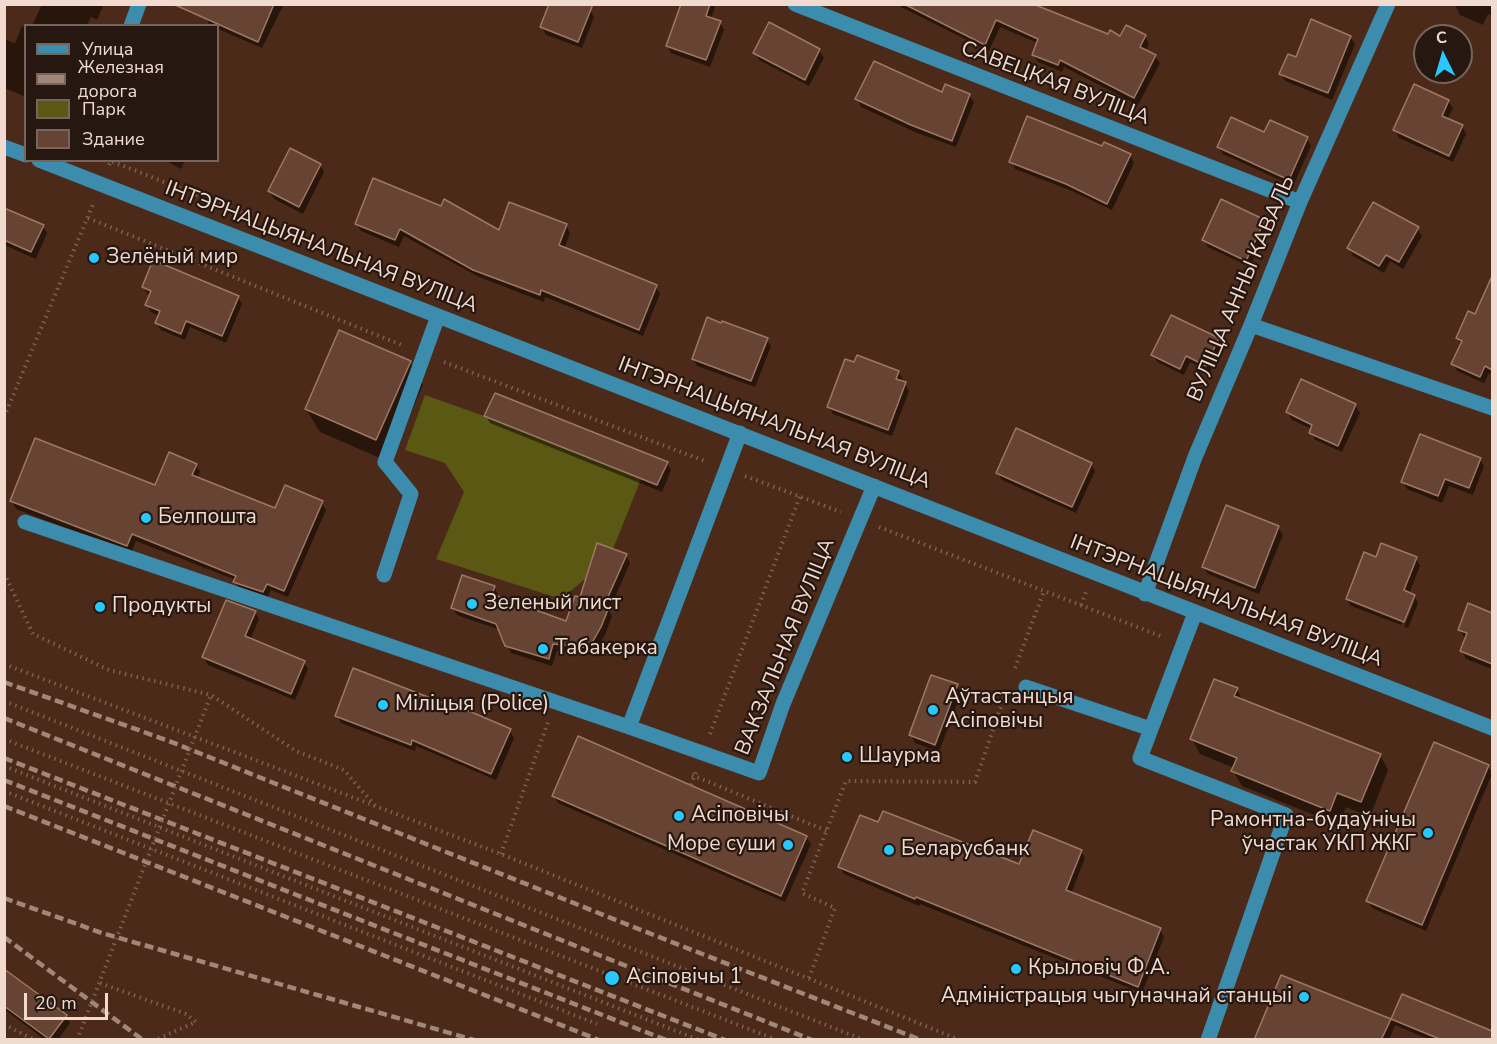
<!DOCTYPE html>
<html>
<head>
<meta charset="utf-8">
<style>
	body { margin:0 }
	#map { position:relative; width:1497px; height:1044px; overflow:hidden; background:#4b2a19; font-family:"Nunito Sans",sans-serif }
	canvas { display:block }
	.frame { position:absolute; inset:0; border:6px solid #f1dbd0; pointer-events:none }
	.legend { position:absolute; left:24px; top:24px; width:195px; height:138px; box-sizing:border-box; background:#261710; border:2px solid #77655d; margin:0; padding:8px 10px; list-style:none; font-size:18px; color:#f1dbd0 }
	.legend li { display:flex; align-items:center; gap:12px; height:30px }
	.legend b { width:30px; border:2px solid #77655d }
	.north { position:absolute; left:1413px; top:24px; width:60px; height:60px; box-sizing:border-box; background:#261710; border:2px solid #77655d; border-radius:50%; rotate:355deg; font-size:16px; font-weight:700; line-height:24px; text-align:center; color:#f1dbd0 }
	.north::after { content:''; display:block; margin:auto; width:21px; height:27px; background:#27c8fe; clip-path:polygon(50% 0,100% 100%,50% 72%,0 100%) }
	.scale { position:absolute; left:24px; top:993px; width:84px; height:27px; box-sizing:border-box; border:3px solid #f1dbd0; border-top:0; padding-left:8px; font-size:18px; line-height:21px; white-space:nowrap; color:#f1dbd0; -webkit-text-stroke:4px #261710; paint-order:stroke }
</style>
</head>
<body>
<div id="map">
<canvas width="1497" height="1044"></canvas>
<div class="frame"></div>
<ul class="legend">
<li><b style="height:8px;background:#3c8dad"></b>Улица</li>
<li><b style="height:8px;background:#a28779"></b>Железная дорога</li>
<li><b style="height:16px;background:#5b5814"></b>Парк</li>
<li><b style="height:16px;background:#664332"></b>Здание</li>
</ul>
<div class="north">С</div>
<div class="scale">20 m</div>
</div>
<script>
const g = document.querySelector('canvas').getContext('2d');
g.lineJoin = 'round';
function paint(path, color) { g.fillStyle = color; g.fill(path, 'evenodd'); }
const toPath = rows => new Path2D(rows.map(r => 'M' + r).join(''));
function trace(path, color, width, dash) { g.strokeStyle = color; g.lineWidth = width; g.lineCap = dash ? 'butt' : 'round'; g.setLineDash(dash || []); g.stroke(path); }
function write(font, color, halo, rows, align = 'center') {
  g.font = font + ' "Nunito Sans",sans-serif'; g.lineWidth = 4.5; g.setLineDash([]); g.textBaseline = 'middle'; g.strokeStyle = halo; g.fillStyle = color; for (const [text, x, y, turn = 0] of rows) {
    g.save(); g.translate(x, y); g.rotate((+turn || 0) * Math.PI / 180); g.textAlign = isNaN(turn) ? turn : align; if (halo) g.strokeText(text, 0, 0); g.fillText(text, 0, 0); g.restore();
  }
}
const green = toPath([
	[425,395,484,416,641,479,613,549,597,543,585,579,561,599,436,559,464,492,445,463,405,450]
]);
const shadow = toPath([
	[42,4,104,4,97,20,91,17,87,26,32,26],
	[212,4,284,4,262,48,218,29,218,26,210,26,206,18],
	[682,4,714,4,715,7,711,19,720,22,724,30,710,67,671,53,667,45],
	[895,4,1022,4,1108,36,1121,38,1145,36,1149,44,1146,51,1155,56,1160,63,1138,105,1064,67,1062,72,1038,62,1033,55,1038,43,1000,27,989,51],
	[1457,4,1492,4,1492,16,1488,14,1483,25,1460,15,1456,7],
	[590,10,594,17,582,48,546,35,542,27],
	[22,26,26,28,26,97,4,88,4,39,15,43],
	[1350,37,1355,44,1332,100,1285,81,1281,74,1297,59],
	[819,50,824,58,809,86,759,60,755,53],
	[969,95,974,102,956,147,917,133,861,107,857,99],
	[1448,101,1453,108,1447,120,1462,126,1466,134,1453,162,1399,138,1395,130],
	[1265,134,1307,138,1311,146,1293,186,1223,154,1218,147],
	[1103,148,1130,155,1134,163,1112,210,1072,191,1015,169,1011,161],
	[164,160,185,160,181,169],
	[320,165,324,172,303,214,274,199,269,191],
	[4,209,43,226,47,233,36,259,4,245],
	[1264,221,1268,228,1250,267,1208,247,1204,240],
	[356,224,499,232,566,226,570,233,564,249,656,287,660,294,643,336,545,297,544,302,479,277,404,236,399,247,361,231],
	[1417,228,1422,236,1403,269,1390,261,1384,273,1353,256,1349,248],
	[143,287,238,297,242,304,226,343,190,327,185,340,161,330,156,323,159,316,151,312,147,305,151,296,148,294],
	[1482,302,1492,307,1492,374,1489,373,1484,383,1457,371,1453,364,1462,345,1457,338,1475,316],
	[766,339,771,346,755,387,697,366,693,358],
	[1217,340,1222,347,1210,372,1190,362,1184,375,1157,362,1153,355],
	[410,362,423,385,389,462,320,432,306,409],
	[898,372,903,379,901,382,905,384,909,391,892,436,833,414,829,407],
	[1302,381,1355,405,1360,413,1342,452,1315,440,1311,432,1312,429,1292,420,1287,412],
	[486,416,667,463,671,470,662,492,490,423],
	[1480,459,1484,466,1473,495,1449,486,1442,503,1407,489,1403,482],
	[1091,464,1095,471,1076,513,1002,480,998,473],
	[196,465,200,472,197,478,276,509,322,503,326,510,288,597,271,590,267,599,239,590,236,580,136,541,131,553,16,509,12,501,156,487],
	[1278,528,1283,535,1259,594,1208,574,1203,567],
	[626,555,630,563,609,611,612,616,605,635,593,655,557,651,552,666,511,653,500,630,457,615,452,608,494,587,498,595,497,597,567,623,581,599],
	[1377,559,1416,559,1420,566,1409,594,1414,596,1418,603,1408,628,1404,627,1415,599,1412,599,1401,625,1351,606,1347,599],
	[1469,605,1492,614,1492,669,1466,659,1462,651,1467,638,1464,637,1460,630],
	[255,612,259,619,250,640,304,662,308,669,295,700,208,665,204,657],
	[957,686,961,693,939,752,915,743,911,735],
	[1237,690,1243,701,1380,755,1388,770,1370,817,1346,807,1339,825,1242,786,1233,771,1234,768,1200,754,1192,739],
	[337,716,509,730,514,738,496,780,416,746,415,751,341,723],
	[1488,766,1492,774,1426,931,1372,908,1368,900],
	[553,795,806,837,811,844,785,902,558,803],
	[1081,851,1085,858,1071,894,1160,930,1164,937,1142,993,920,904,919,906,844,874,840,867,1020,866],
	[4,971,66,1016,70,1023,58,1040,45,1040,4,1009],
	[1282,977,1392,1021,1403,996,1478,1040,1430,1040,1395,1025,1389,1040,1260,1040]
]);
const building = toPath([
	[173,4,274,4,258,42,173,4],
	[549,4,593,4,578,42,540,27,549,4],
	[681,4,710,4,706,16,721,21,706,60,666,46,681,4],
	[904,4,1033,4,1108,34,1110,30,1120,36,1126,25,1146,35,1140,47,1156,55,1134,98,1060,60,1058,65,1032,55,1038,39,996,20,985,45,904,4],
	[1311,19,1351,36,1328,93,1279,74,1288,54,1296,57,1311,19],
	[769,22,820,49,805,80,753,53,769,22],
	[874,61,942,92,945,84,970,94,952,141,911,125,855,99,874,61],
	[1414,84,1449,100,1442,116,1463,125,1449,156,1393,130,1414,84],
	[1027,116,1102,146,1104,142,1131,154,1107,204,1066,184,1009,162,1027,116],
	[1231,117,1264,132,1270,120,1308,137,1289,180,1217,147,1231,117],
	[290,148,321,164,299,207,268,191,290,148],
	[373,178,441,206,444,199,499,230,509,202,567,224,559,245,657,285,639,330,541,290,540,295,473,270,400,229,395,240,355,224,373,178],
	[1221,199,1265,220,1246,261,1202,240,1221,199],
	[1373,202,1419,227,1399,262,1386,255,1379,266,1347,248,1373,202],
	[4,208,44,225,31,252,4,240,4,208],
	[153,260,239,296,222,336,186,321,181,334,155,323,160,311,145,305,151,291,142,287,153,260],
	[1492,276,1492,370,1485,366,1480,377,1451,364,1462,341,1456,338,1468,311,1475,314,1492,276],
	[1171,315,1219,338,1206,366,1186,356,1180,369,1151,355,1171,315],
	[707,317,721,323,722,321,768,338,751,381,692,359,707,317],
	[339,330,411,361,376,440,305,409,339,330],
	[857,355,899,371,896,379,906,382,888,430,827,407,845,359,854,362,857,355],
	[1301,379,1356,404,1338,446,1309,433,1312,425,1286,412,1301,379],
	[495,393,668,462,657,485,484,416,495,393],
	[1016,428,1092,463,1072,507,996,473,1016,428],
	[1420,434,1481,458,1469,488,1445,479,1438,496,1401,482,1420,434],
	[35,438,155,485,169,452,197,464,192,475,275,508,285,485,323,501,284,591,267,584,263,592,233,582,236,576,132,534,127,546,10,501,35,438],
	[1226,505,1279,526,1255,588,1202,567,1226,505],
	[597,543,627,554,604,606,609,607,601,627,589,648,553,644,549,659,505,646,496,624,451,608,462,575,495,586,492,594,566,621,575,596,580,597,597,543],
	[1381,543,1417,557,1404,590,1415,595,1404,622,1346,599,1364,552,1376,557,1381,543],
	[226,600,256,611,245,636,305,661,291,694,202,657,226,600],
	[1468,603,1492,613,1492,664,1460,651,1467,633,1458,630,1468,603],
	[353,668,454,707,455,705,511,729,491,774,412,740,411,745,335,716,353,668],
	[931,675,958,684,935,745,909,735,931,675],
	[1214,679,1238,688,1234,696,1381,754,1361,802,1337,793,1330,811,1231,771,1237,758,1190,739,1214,679],
	[578,736,807,836,781,896,552,796,578,736],
	[1434,742,1489,765,1422,925,1366,901,1434,742],
	[883,811,1019,864,1033,830,1082,850,1066,890,1161,928,1138,987,916,897,915,899,838,867,860,815,878,822,883,811],
	[4,969,67,1015,49,1039,4,1006,4,969],
	[1281,975,1391,1019,1381,1040,1254,1040,1281,975],
	[1402,994,1492,1031,1492,1040,1442,1040,1391,1019,1402,994]
]);
const path = toPath([
	[109,165,111,161,242,213],
	[88,218,404,346],
	[444,362,707,462],
	[4,417,94,202],
	[745,476,841,512],
	[879,527,1163,637],
	[4,573,33,634,109,670,211,695,296,751,344,770,377,808],
	[1081,605,1086,592],
	[4,664,501,854,960,1040],
	[1015,668,1044,591],
	[4,701,864,1040],
	[710,734,800,496],
	[4,739,777,1040],
	[4,766,699,1040],
	[692,775,827,831],
	[691,785,696,772],
	[4,791,597,1024],
	[501,854,548,722],
	[809,978,835,908,802,893,846,781,975,782,1005,695],
	[100,983,186,1014,196,1022,155,1040],
	[4,1024,34,1040]
]);
const minor = toPath([
	[795,4,1300,202],
	[131,26,139,4],
	[4,147,26,155],
	[39,160,1492,728],
	[1251,325,1492,408],
	[25,522,629,727,759,773,783,704,874,486],
	[384,575,411,494,385,462,438,316],
	[1145,594,1195,457,1251,325,1300,202,1388,4],
	[1195,613,1140,758,1286,815,1208,1040],
	[1026,687,1151,729],
	[629,727,740,433]
]);
const rail = toPath([
	[4,682,169,741,631,926,921,1040],
	[4,718,812,1040],
	[4,758,725,1040],
	[4,780,666,1040],
	[4,806,599,1040],
	[4,898,102,933,474,1040],
	[4,937,143,1040]
]);
const pathBridge = toPath([
	[77,1040,211,695]
]);
const markers = [
	[94,258,6,"#27c8fe"],
	[146,518,6,"#27c8fe"],
	[472,604,6,"#27c8fe"],
	[100,607,6,"#27c8fe"],
	[543,649,6,"#27c8fe"],
	[383,705,6,"#27c8fe"],
	[933,710,6,"#27c8fe"],
	[847,757,6,"#27c8fe"],
	[679,816,6,"#27c8fe"],
	[1428,833,6,"#27c8fe"],
	[788,845,6,"#27c8fe"],
	[889,850,6,"#27c8fe"],
	[1016,969,6,"#27c8fe"],
	[612,978,8,"#27c8fe"],
	[1304,997,6,"#27c8fe"]
];
const streetNames = [
	["САВЕЦКАЯ ВУЛІЦА",1055,84,21],
	["ІНТЭРНАЦЫЯНАЛЬНАЯ ВУЛІЦА",321,248,21],
	["ВУЛІЦА АННЫ КАВАЛЬ",1242,289,-67],
	["ІНТЭРНАЦЫЯНАЛЬНАЯ ВУЛІЦА",774,424,21],
	["ІНТЭРНАЦЫЯНАЛЬНАЯ ВУЛІЦА",1226,602,21],
	["ВАКЗАЛЬНАЯ ВУЛІЦА",786,647,-68]
];
const poiNames = [
	["Зелёный мир",106,258],
	["Белпошта",158,518],
	["Зеленый лист",484,604],
	["Продукты",112,607],
	["Табакерка",555,649],
	["Аўтастанцыя",945,698],
	["Асіповічы",945,722],
	["Міліцыя (Police)",395,705],
	["Шаурма",859,757],
	["Асіповічы",691,816],
	["Рамонтна-будаўнічы",1416,821,"right"],
	["ўчастак УКП ЖКГ",1416,845,"right"],
	["Море суши",776,845,"right"],
	["Беларусбанк",901,850],
	["Крыловіч Ф.А.",1028,969],
	["Асіповічы 1",626,978],
	["Адміністрацыя чыгуначнай станцыі",1292,997,"right"]
];
paint(green, '#5b5814');
paint(shadow, '#0007');
paint(building, '#664332');
trace(building, '#9f7865', 1.5);
trace(path, '#7e6051', 4, [1.5, 4.5]);
trace(minor, '#3c8dad', 15);
trace(rail, '#a28779', 4.5, [9, 4.5]);
trace(pathBridge, '#7e6051', 4, [1.5, 4.5]);
for (const [x, y, r, color] of markers) { const dot = new Path2D(); dot.arc(x, y, r, 0, 2 * Math.PI); g.fillStyle = color; g.fill(dot); trace(dot, '#261710', 2); }
write('21px', '#f1dbd0', '#261710', streetNames);
write('21px', '#f1dbd0', '#261710', poiNames, 'left');
</script>
</body>
</html>
